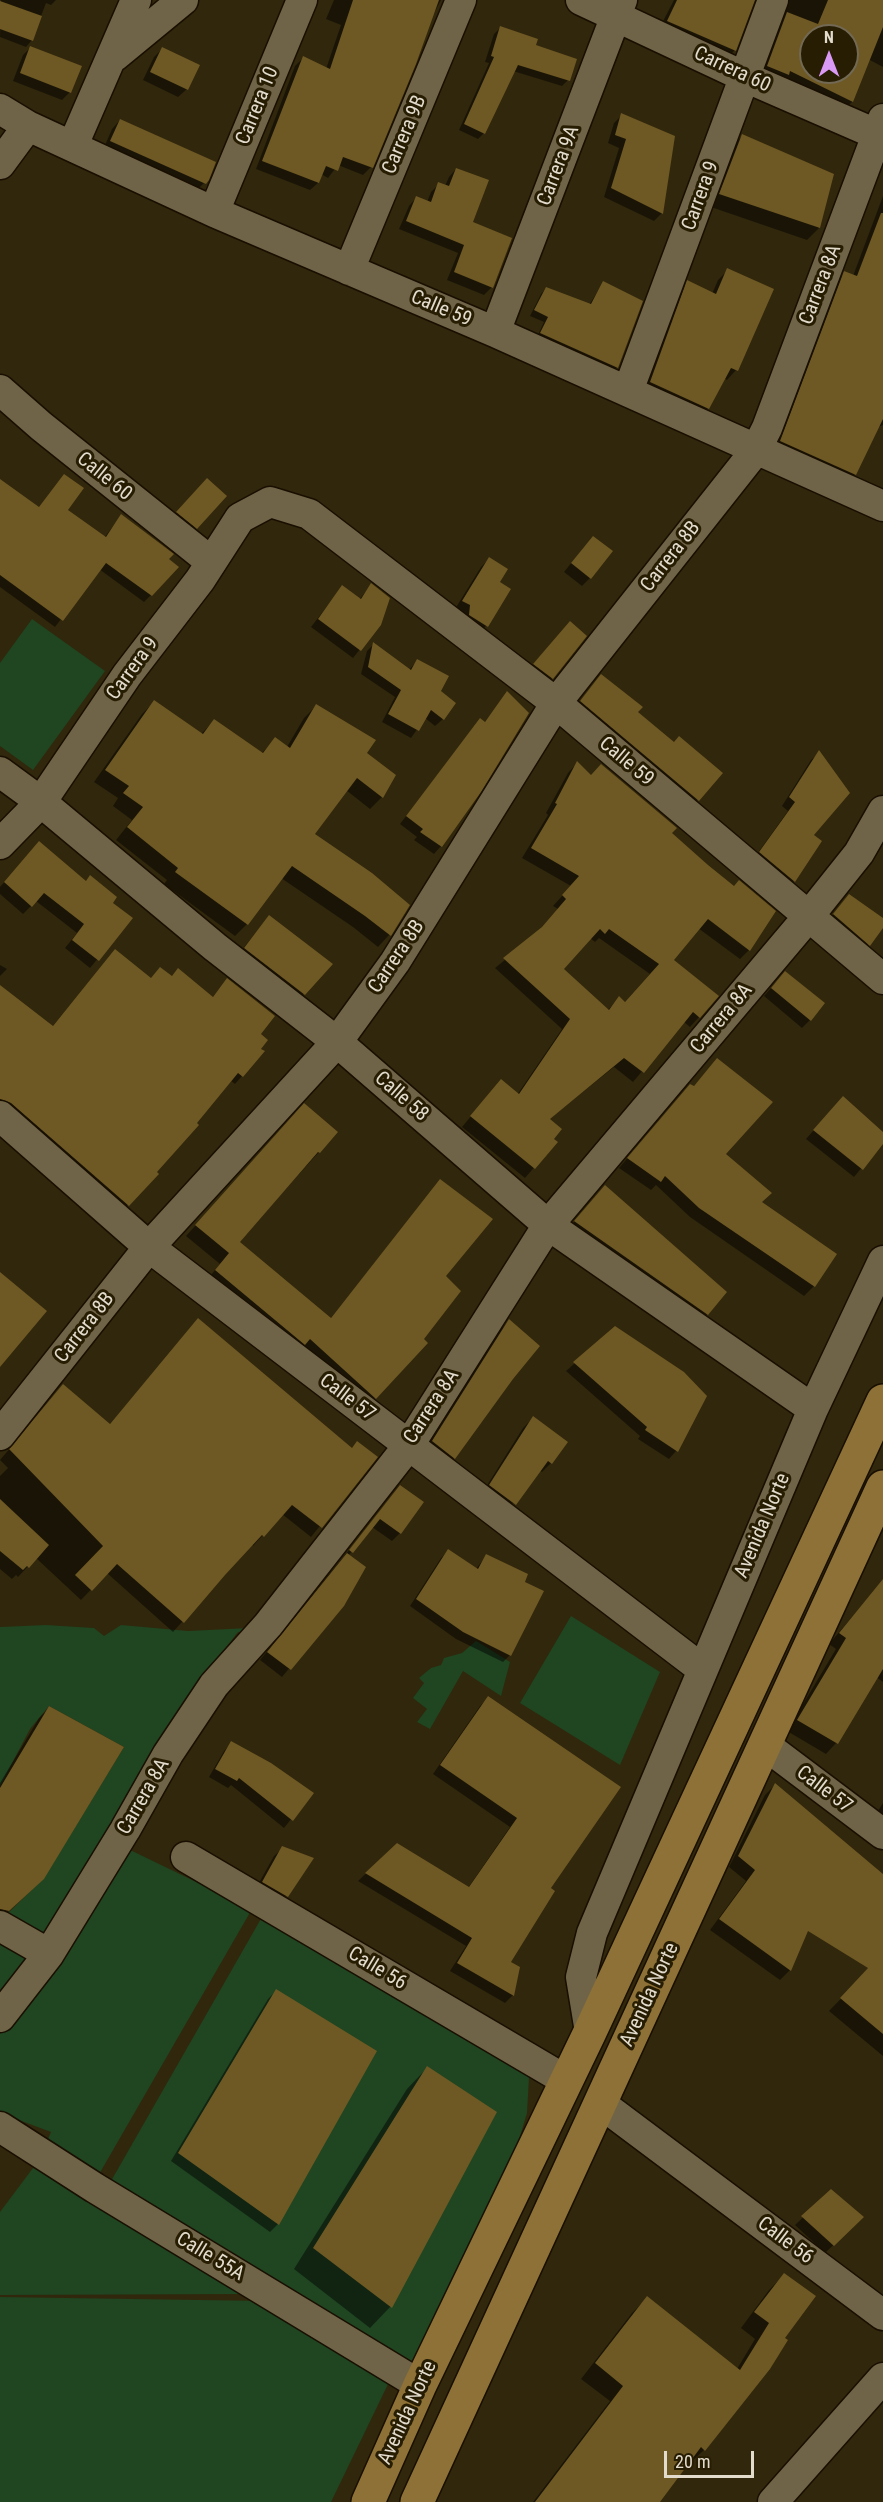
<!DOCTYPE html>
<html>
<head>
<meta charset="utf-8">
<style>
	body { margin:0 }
	#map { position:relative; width:883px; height:2502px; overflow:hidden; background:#31270c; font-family:"Roboto Condensed",sans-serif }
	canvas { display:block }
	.north { position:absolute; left:799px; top:24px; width:60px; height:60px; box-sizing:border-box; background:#271d03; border:2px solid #726954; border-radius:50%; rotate:0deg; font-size:16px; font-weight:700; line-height:24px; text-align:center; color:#e3dccd }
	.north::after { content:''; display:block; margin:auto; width:21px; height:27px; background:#db99f6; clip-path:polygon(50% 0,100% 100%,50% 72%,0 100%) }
	.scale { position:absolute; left:664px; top:2451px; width:90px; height:27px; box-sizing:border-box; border:3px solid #e3dccd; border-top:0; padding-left:8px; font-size:18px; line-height:21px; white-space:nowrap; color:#e3dccd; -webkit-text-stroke:4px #271d03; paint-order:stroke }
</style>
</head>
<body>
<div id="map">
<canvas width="883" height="2502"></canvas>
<div class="north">N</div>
<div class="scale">20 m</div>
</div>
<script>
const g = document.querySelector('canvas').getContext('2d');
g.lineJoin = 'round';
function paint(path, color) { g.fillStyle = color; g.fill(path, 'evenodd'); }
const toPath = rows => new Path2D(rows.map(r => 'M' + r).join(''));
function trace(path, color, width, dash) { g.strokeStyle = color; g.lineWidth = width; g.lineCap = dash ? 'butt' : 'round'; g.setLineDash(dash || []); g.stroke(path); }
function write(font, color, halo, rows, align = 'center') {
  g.font = font + ' "Roboto Condensed",sans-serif'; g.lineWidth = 6; g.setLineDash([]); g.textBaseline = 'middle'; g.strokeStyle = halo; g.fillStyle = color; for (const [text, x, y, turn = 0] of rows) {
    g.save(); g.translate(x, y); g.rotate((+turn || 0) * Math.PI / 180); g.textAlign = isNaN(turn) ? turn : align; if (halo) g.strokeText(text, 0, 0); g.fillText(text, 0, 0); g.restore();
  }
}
const green = toPath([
	[32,619,105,671,33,770,0,746,0,663],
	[571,1616,660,1672,620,1765,520,1703],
	[46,1625,94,1628,104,1636,121,1625,188,1631,249,1628,245,1632,238,1632,220,1655,228,1661,126,1848,252,1909,94,2183,43,2151,51,2132,0,2113,0,1914,5,1916,44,1878,124,1747,49,1706,30,1729,0,1786,0,1627],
	[476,1641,510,1662,501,1696,463,1671,430,1729,417,1722,427,1709,413,1698,424,1683,419,1678,431,1668,441,1665,444,1658,462,1653],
	[262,1917,530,2060,527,2113,511,2166,410,2368,111,2181],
	[39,2160,246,2294,0,2295,0,2212],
	[0,2297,266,2301,391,2378,331,2502,0,2502]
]);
const shadow = toPath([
	[1,0,56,0,51,5,46,3,32,40,26,47,0,37],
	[334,0,441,0,430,21,371,167,363,175,338,165,328,178,321,174,318,183,310,190,256,169,295,66,303,58,326,69,341,25,326,19],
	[674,0,753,0,734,51,725,60,658,31],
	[774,0,883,0,883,67,868,59,852,102,841,113,757,77],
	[811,36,847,36,847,72,811,72],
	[500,28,534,46,568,80,562,86,513,71,484,133,478,139,459,130,489,63,485,62,494,34],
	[31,47,70,92,62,100,13,81,23,55],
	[162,49,187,89,178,97,143,80,154,57],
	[622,115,662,213,654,221,604,197,619,148,608,143,614,123],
	[120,120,204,183,196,191,103,150,112,129],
	[742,136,819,228,807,240,708,206,730,148],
	[456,169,471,223,492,287,484,295,447,280,458,253,399,229,409,206,416,198,427,202,431,192,439,184,445,186,449,177],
	[883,196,883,425,878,427,855,474,847,483,772,450,836,281,845,273,853,276],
	[728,270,736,370,727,380,724,378,708,408,698,418,641,392,678,292,688,282,712,294,718,280],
	[603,283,641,301,617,367,612,373,536,339,544,322,530,316,541,294,546,288,589,305],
	[64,476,66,510,104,538,121,516,166,560,151,595,144,602,99,569,55,627,0,587,0,514,38,509],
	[199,488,196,528,188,536,169,521],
	[585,546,590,578,582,586,564,572],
	[489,559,497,583,509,590,486,626,478,634,455,609,481,567],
	[371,585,380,624,353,658,311,627,342,587,359,600],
	[563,631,552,678,544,686,526,672],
	[374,644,409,670,417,661,439,692,443,719,435,726,425,718,411,738,382,722,395,697,361,674,367,651],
	[601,676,636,712,673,744,721,773,690,808,573,709],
	[507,694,441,846,434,854,414,840,417,837,400,824,473,728,484,723],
	[154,702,201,734,214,721,261,754,275,739,287,747,304,718,316,706,365,753,394,775,382,797,370,809,346,790,313,835,408,905,389,935,378,947,353,927,281,878,247,924,235,936,164,884,167,880,116,840,132,820,113,806,118,798,94,782,142,714],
	[819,753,812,835,820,841,794,881,786,889,752,861,788,811,782,806,811,760],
	[577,763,591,777,670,833,749,950,740,959,698,928,672,960,699,1017,690,1027,684,1022,633,1082,614,1067,548,1120,552,1139,556,1142,525,1178,462,1127,492,1091,517,1095,562,1029,495,968,539,932,558,909,553,906,571,886,522,858,548,815,546,813,568,773],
	[590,938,595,942,599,938,650,974,624,1003,619,998,607,1011,562,969],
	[31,851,111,903,131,919,90,968,65,948,77,933,36,901,23,914,0,894,0,887],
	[849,896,883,920,883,925,861,953,826,923],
	[262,925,331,964,296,1002,237,956],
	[115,951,150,979,171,978,212,998,220,988,258,1034,259,1049,263,1052,235,1084,230,1080,155,1173,157,1174,120,1213,0,1109,0,987,52,1027],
	[0,965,7,969,0,976],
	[777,981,810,1020,802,1028,764,996],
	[717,1060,724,1154,760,1203,835,1255,814,1286,804,1296,690,1217,656,1185,651,1190,619,1168,681,1095,693,1087],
	[835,1106,883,1134,883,1142,854,1177,806,1139],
	[294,1116,319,1152,238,1242,330,1319,440,1181,444,1276,375,1398,365,1408,206,1281,220,1264,186,1236],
	[597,1195,707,1314,699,1322,567,1230],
	[198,1320,351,1449,376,1457,311,1537,282,1514,253,1546,252,1544,173,1632,107,1573,81,1600,36,1558,18,1577,16,1575,12,1579,0,1569,0,1476,8,1468,0,1460,63,1386,109,1425],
	[509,1321,511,1378,454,1458,445,1468,423,1451,500,1330],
	[615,1328,705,1396,676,1451,669,1459,638,1439,640,1436,566,1371],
	[533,1418,566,1443,551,1463,542,1472,539,1470,505,1513,481,1495,523,1428],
	[400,1487,400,1533,392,1541,372,1527,348,1556,342,1605,282,1677,260,1660],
	[448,1551,476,1569,486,1556,510,1655,503,1662,456,1639,410,1606,441,1558],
	[882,1582,883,1682,876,1677,836,1743,826,1754,787,1731,836,1649,829,1644],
	[488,1698,549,1888,509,1962,519,1967,513,1995,505,2003,450,1971,466,1946,358,1881,397,1844,468,1888,510,1827,433,1774,480,1706],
	[49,1708,32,1889,0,1919,0,1783,39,1718],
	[232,1743,312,1793,284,1828,231,1785,228,1788,209,1777,224,1751],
	[775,1785,883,1876,883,1954,823,1911,806,1931,790,1970,780,1980,710,1930,746,1881,729,1867,765,1795],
	[883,1803,883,1815,878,1811],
	[283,1848,286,1896,278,1904,255,1890,274,1856],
	[859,1980,883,1980,883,2056,829,2011],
	[276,1991,278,2224,270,2232,171,2161,268,1999],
	[427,2068,495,2112,390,2307,370,2328,294,2269,407,2089],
	[831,2191,862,2218,825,2253,795,2225],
	[784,2275,814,2297,704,2450,689,2464,687,2463,658,2502,533,2502,610,2401,581,2379,632,2313,647,2298,737,2369,755,2339,741,2328,769,2290]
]);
const building = toPath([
	[353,0,439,0,416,64,373,168,343,157,338,171,326,166,319,183,262,161,303,56,330,69],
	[677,0,755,0,736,51,667,21],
	[828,0,883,0,883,27,853,102,790,71,789,75,767,66,787,12,818,24],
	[811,36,847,36,847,72,811,72],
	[0,1,42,16,33,41,0,29],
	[500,26,538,39,536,45,577,59,570,81,518,65,485,134,464,124,494,57,491,56],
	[30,46,82,66,71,93,20,73],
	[162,47,200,65,188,90,150,72],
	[621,113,675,136,663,214,611,188,626,139,615,135],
	[120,119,216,162,209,180,206,184,110,141],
	[742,134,834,174,820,228,719,194],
	[456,168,489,180,473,222,512,238,493,288,454,272,464,245,406,221,416,196,431,202,438,182,449,186],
	[881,213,883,213,883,419,856,475,780,441,844,271,857,276],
	[727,268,774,289,738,371,731,368,709,409,650,382,687,280,716,294],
	[603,281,643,301,618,368,540,333,548,317,534,310,546,287,591,304],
	[64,474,84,488,68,510,106,537,121,514,174,554,169,559,179,567,152,596,106,563,63,621,0,575,0,479,39,507],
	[207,478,227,496,197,529,176,512],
	[593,536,613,551,591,579,571,563],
	[489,557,508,569,500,582,511,589,488,627,469,615,470,605,462,601],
	[371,583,390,598,381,625,361,651,318,619,342,585,361,599],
	[570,621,587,636,553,679,533,664],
	[373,642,411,670,417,659,449,676,441,691,456,703,444,720,431,710,419,731,388,714,401,690,368,667],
	[601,674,643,707,638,712,674,742,679,736,723,773,699,801,580,701],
	[507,691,529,713,481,792,442,847,420,832,423,829,406,816,480,718,485,722],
	[154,700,203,734,214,719,263,753,275,737,290,748,316,704,376,740,367,753,396,775,383,798,357,778,315,834,372,873,410,905,391,936,365,916,292,866,248,925,175,872,178,868,127,827,143,807,123,793,129,786,105,770],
	[819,750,850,793,814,835,822,841,795,882,759,852,795,802,789,797],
	[577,761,591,775,601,764,677,828,672,833,708,865,734,886,739,880,776,911,750,951,708,919,674,960,719,996,700,1018,693,1012,644,1073,624,1058,550,1119,562,1129,554,1139,558,1142,535,1169,470,1116,501,1079,519,1094,570,1019,503,958,542,927,566,899,562,895,579,876,531,848,557,804,555,803],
	[600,929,605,934,609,929,659,964,625,1002,619,996,609,1010,564,969],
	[39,841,86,881,90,875,117,897,113,903,133,918,99,961,72,940,84,924,44,893,32,907,4,882],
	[849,894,883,918,883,928,870,946,833,914],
	[269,915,333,964,305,995,244,948],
	[115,949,151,978,160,967,172,976,178,968,213,997,227,978,275,1016,261,1034,268,1040,261,1049,265,1051,243,1077,238,1073,197,1123,199,1125,157,1172,159,1174,129,1206,11,1103,0,1099,0,985,53,1026],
	[785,971,825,1003,811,1021,771,988],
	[717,1058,773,1102,726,1154,772,1193,762,1202,837,1254,815,1287,699,1208,665,1176,661,1182,627,1158,690,1084,694,1086],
	[843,1096,883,1132,883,1144,863,1170,813,1130],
	[304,1103,338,1132,320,1153,318,1152,240,1242,331,1318,440,1179,493,1219,446,1276,461,1291,424,1339,428,1343,376,1399,310,1339,305,1345,215,1270,229,1253,195,1225],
	[605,1185,727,1292,708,1315,574,1221],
	[0,1272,47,1311,0,1367],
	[198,1318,352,1448,357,1441,378,1457,322,1528,292,1505,264,1537,262,1535,225,1575,184,1623,117,1564,92,1591,75,1575,103,1546,9,1449,63,1384,110,1424],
	[509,1319,540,1346,513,1379,455,1459,432,1441],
	[615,1326,684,1372,707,1396,678,1452,645,1430,647,1427,573,1362],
	[533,1416,568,1442,552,1464,548,1461,516,1505,489,1485],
	[400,1485,424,1502,401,1534,380,1519,353,1553,349,1550],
	[0,1499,49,1545,29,1568,27,1566,23,1570,0,1551],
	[448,1549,478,1569,486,1554,528,1574,525,1582,544,1591,511,1656,463,1632,416,1599],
	[347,1553,366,1567,344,1606,291,1670,267,1652],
	[883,1579,883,1669,838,1744,797,1720,846,1638,839,1633],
	[488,1696,621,1787,551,1888,555,1891,511,1962,520,1967,514,1996,457,1963,472,1938,365,1873,397,1843,469,1887,517,1818,440,1765],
	[49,1706,124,1747,44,1879,9,1911,0,1909,0,1788],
	[231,1741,271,1763,314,1793,293,1821,239,1778,237,1781,215,1769],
	[775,1783,883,1874,883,2034,840,1998,868,1968,808,1931,791,1971,719,1919,755,1870,738,1856],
	[282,1846,314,1858,288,1897,262,1882],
	[276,1989,377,2051,279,2225,178,2153],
	[427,2066,497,2112,392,2308,313,2248],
	[831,2189,864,2217,834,2246,801,2216],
	[784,2273,816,2296,785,2338,788,2340,770,2369,705,2451,701,2447,660,2502,535,2502,623,2386,595,2363,647,2296,740,2370,769,2323,754,2312]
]);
const street = toPath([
	[581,0,745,77,883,137],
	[115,56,183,0],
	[0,109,28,126,214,212,495,332,883,506],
	[73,145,136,0],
	[0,164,28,126],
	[214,212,302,0],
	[349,270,461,0],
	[495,332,622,0],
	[0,390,41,426,210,561],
	[628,391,773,0],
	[0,772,41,802,215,947,337,1042,548,1225,813,1409],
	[0,844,41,802,127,675,200,580,240,518,270,502,309,514,556,703,883,979],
	[0,1116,149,1247,702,1669],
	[0,1435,149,1247,337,1042,395,962,556,703,756,450,767,428,883,119],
	[765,1745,883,1834],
	[186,1857,567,2081],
	[0,1926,49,1954],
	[0,2017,49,1954,125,1830,168,1754,214,1685,268,1625,409,1445,548,1225,808,917,859,853,883,811],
	[590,2032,581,1977,592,1933,813,1409,883,1261],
	[600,2103,883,2315],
	[0,2127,95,2188,420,2385],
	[773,2502,883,2378]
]);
const primary = toPath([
	[368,2502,420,2385,590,2032,883,1401],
	[417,2502,883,1487]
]);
const streetNames = [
	["Carrera 60",732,70,25],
	["Carrera 10",258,106,-68],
	["Carrera 9B",405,135,-67],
	["Carrera 9A",559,166,-69],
	["Carrera 9",701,196,-70],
	["Carrera 8A",821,285,-69],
	["Calle 59",441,309,23],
	["Calle 60",104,477,39],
	["Carrera 8B",671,557,-52],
	["Carrera 9",133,669,-54],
	["Calle 59",626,762,40],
	["Carrera 8B",397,957,-56],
	["Carrera 8A",722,1019,-50],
	["Calle 58",401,1097,41],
	["Carrera 8B",85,1328,-52],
	["Calle 57",347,1398,37],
	["Carrera 8A",432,1407,-57],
	["Avenida Norte",763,1526,-67],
	["Calle 57",824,1790,37],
	["Carrera 8A",144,1797,-60],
	["Calle 56",377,1969,31],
	["Avenida Norte",650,1995,-65],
	["Calle 56",785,2241,37],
	["Calle 55A",210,2257,31],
	["Avenida Norte",408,2413,-65]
];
paint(green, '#1f4521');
paint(shadow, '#0007');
paint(building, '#6e5823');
trace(street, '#190f00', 33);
trace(primary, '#190f00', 36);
trace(street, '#706448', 30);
trace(primary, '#8d7137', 33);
write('20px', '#e3dccd', '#271d03', streetNames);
</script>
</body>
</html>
